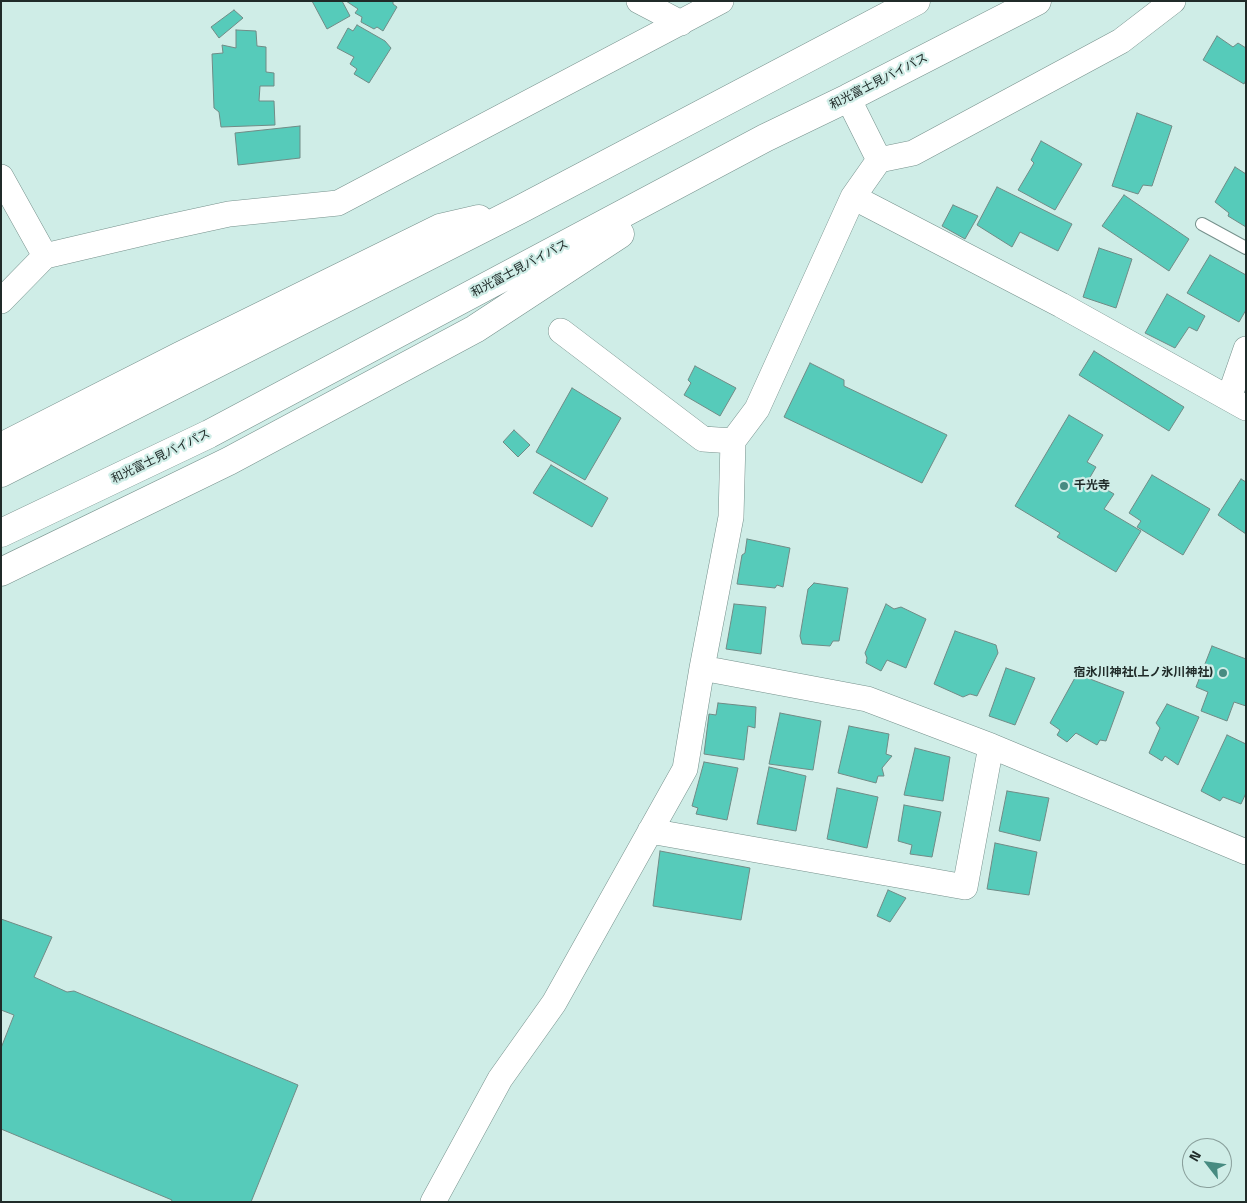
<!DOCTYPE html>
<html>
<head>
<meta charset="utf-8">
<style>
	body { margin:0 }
	#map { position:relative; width:1247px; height:1203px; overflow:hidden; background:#cfede7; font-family:"Titillium Web",sans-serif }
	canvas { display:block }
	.frame { position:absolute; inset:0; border:2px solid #202b29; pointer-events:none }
	.north { position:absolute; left:1182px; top:1138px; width:50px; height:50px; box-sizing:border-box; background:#cfede7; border:1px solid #899f9b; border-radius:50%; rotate:300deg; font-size:14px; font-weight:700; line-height:20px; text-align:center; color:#202b29 }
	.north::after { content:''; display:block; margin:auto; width:18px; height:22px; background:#478b81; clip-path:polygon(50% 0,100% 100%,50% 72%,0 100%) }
</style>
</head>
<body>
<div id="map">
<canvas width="1247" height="1203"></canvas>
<div class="frame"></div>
<div class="north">N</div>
</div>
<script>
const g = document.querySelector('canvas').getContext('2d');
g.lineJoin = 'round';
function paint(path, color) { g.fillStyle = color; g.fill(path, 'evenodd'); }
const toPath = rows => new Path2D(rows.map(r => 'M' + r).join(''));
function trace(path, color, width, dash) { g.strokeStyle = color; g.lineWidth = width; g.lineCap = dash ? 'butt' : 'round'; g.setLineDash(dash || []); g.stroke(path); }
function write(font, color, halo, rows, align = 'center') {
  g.font = font + ' "Titillium Web","Noto Sans JP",sans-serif'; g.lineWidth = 4.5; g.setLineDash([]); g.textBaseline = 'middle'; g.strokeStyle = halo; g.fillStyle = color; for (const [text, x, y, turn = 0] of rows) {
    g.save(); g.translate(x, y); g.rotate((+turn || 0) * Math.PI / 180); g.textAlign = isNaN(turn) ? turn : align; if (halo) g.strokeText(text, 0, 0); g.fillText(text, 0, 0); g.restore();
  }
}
const building = toPath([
	[312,1,342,1,350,16,327,29,312,1],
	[346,1,393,1,393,4,397,7,383,31,377,27,374,29,361,22,362,17,355,13,358,9,346,1],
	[234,10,243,18,219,38,211,27,234,10],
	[357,25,385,41,391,48,369,83,354,74,357,69,350,64,354,57,337,48,348,28,353,31,357,25],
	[236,30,256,31,257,46,266,47,266,72,274,73,274,86,260,86,259,101,274,101,275,125,221,127,219,112,214,108,212,54,223,53,222,45,236,48,236,30],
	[1217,36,1233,47,1238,43,1246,48,1246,80,1244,84,1203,60,1217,36],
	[1137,113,1172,126,1152,186,1143,185,1138,194,1112,186,1137,113],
	[300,126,300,158,238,165,235,133,300,126],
	[1041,141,1082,164,1055,210,1018,190,1034,163,1031,160,1041,141],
	[1235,167,1246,174,1246,227,1228,216,1229,213,1215,202,1235,167],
	[997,187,1072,224,1058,251,1020,232,1012,247,977,225,997,187],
	[1124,195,1189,239,1169,271,1102,226,1124,195],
	[953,205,978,216,965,239,942,226,953,205],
	[1099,248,1132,259,1116,308,1083,297,1099,248],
	[1210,255,1246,275,1246,310,1239,322,1187,293,1210,255],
	[1167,294,1205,316,1197,331,1189,327,1175,348,1145,333,1167,294],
	[1094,351,1184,407,1169,431,1079,375,1094,351],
	[810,363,844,380,844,386,947,435,922,483,784,417,810,363],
	[695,366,736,388,720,416,684,395,691,383,688,380,695,366],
	[572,388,621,418,585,480,536,452,572,388],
	[1069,415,1103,435,1087,462,1096,467,1089,479,1114,494,1104,509,1141,531,1116,572,1057,537,1060,533,1015,506,1069,415],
	[514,430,530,445,518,457,503,442,514,430],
	[551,465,608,498,592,527,533,493,551,465],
	[1152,475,1210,509,1183,555,1137,527,1141,521,1129,513,1152,475],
	[1241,479,1246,482,1246,534,1218,515,1241,479],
	[747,539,790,548,783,587,777,585,775,588,737,584,742,555,745,553,747,539],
	[814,583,848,588,839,641,833,641,830,646,802,644,800,636,808,589,814,583],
	[734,604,766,607,761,654,726,649,734,604],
	[886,604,894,609,901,607,926,619,906,668,887,660,881,671,866,663,867,658,865,653,886,604],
	[955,631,996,645,998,653,977,696,970,694,963,697,934,684,955,631],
	[1212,646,1246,659,1246,706,1234,702,1227,721,1201,711,1208,692,1196,687,1212,646],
	[1006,668,1035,678,1015,725,989,716,1006,668],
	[1077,674,1124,692,1106,741,1100,740,1097,745,1076,733,1067,742,1057,735,1060,730,1050,723,1077,674],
	[718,703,756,707,755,728,748,726,744,760,704,754,709,714,716,715,718,703],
	[1167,704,1199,717,1178,765,1165,756,1162,761,1149,753,1160,728,1156,723,1167,704],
	[780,713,821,721,813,770,769,764,780,713],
	[849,726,889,734,886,754,892,756,882,768,884,776,878,776,876,783,838,773,849,726],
	[1227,735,1246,744,1246,793,1241,804,1223,797,1220,801,1201,791,1227,735],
	[915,748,950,757,943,801,904,795,915,748],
	[704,762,738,768,727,820,696,814,698,808,692,806,704,762],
	[769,767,806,776,796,831,757,824,769,767],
	[837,788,878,797,867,848,827,839,837,788],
	[1007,791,1049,798,1040,841,999,831,1007,791],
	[904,805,941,812,932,857,910,854,912,845,898,841,904,805],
	[995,843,1037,852,1029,895,987,889,995,843],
	[660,851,750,868,741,920,653,906,660,851],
	[888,890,906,898,890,922,877,916,888,890],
	[1,919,52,937,34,977,67,992,74,991,298,1085,251,1202,171,1202,172,1200,1,1129,1,1048,14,1015,1,1010,1,919]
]);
const lane = toPath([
	[1202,224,1246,248]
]);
const street = toPath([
	[639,1,681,23],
	[879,160,913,153,1121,41,1173,1],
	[1,177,45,256],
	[853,197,1061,305,1246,408],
	[1,301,45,256,160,229,229,214,338,203,721,1],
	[561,331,703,439,733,441,757,409,853,197,879,160,848,98],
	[1229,398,1246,349],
	[702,668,867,699,991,746,1246,852],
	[650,831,965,887,991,746],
	[433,1202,500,1079,554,1003,685,769,702,668,731,517,733,441]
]);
const highway = toPath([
	[1,447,180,356,440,228,479,219],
	[1,473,519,210,916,1],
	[1,533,209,434,765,138,848,98,1037,1],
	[1,572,229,461,475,329,620,234]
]);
const markers = [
	[1064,486,5,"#478b81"],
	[1223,673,5,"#478b81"]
];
const streetNames = [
	["和光富士見バイパス",879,82,-27],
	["和光富士見バイパス",520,269,-28],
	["和光富士見バイパス",161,457,-26]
];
const poiNames = [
	["千光寺",1074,486],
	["宿氷川神社(上ノ氷川神社)",1213,673,"right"]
];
paint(building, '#56cbba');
trace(building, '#708b86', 1);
trace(lane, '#76918c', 14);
trace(street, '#76918c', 26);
trace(highway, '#76918c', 29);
trace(lane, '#fff', 12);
trace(street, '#fff', 25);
trace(highway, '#fff', 28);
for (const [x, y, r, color] of markers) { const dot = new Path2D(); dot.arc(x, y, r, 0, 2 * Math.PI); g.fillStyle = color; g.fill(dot); trace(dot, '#cfede7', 2); }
write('12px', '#202b29', '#cfede7', streetNames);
write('bold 12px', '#202b29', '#cfede7', poiNames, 'left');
</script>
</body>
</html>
